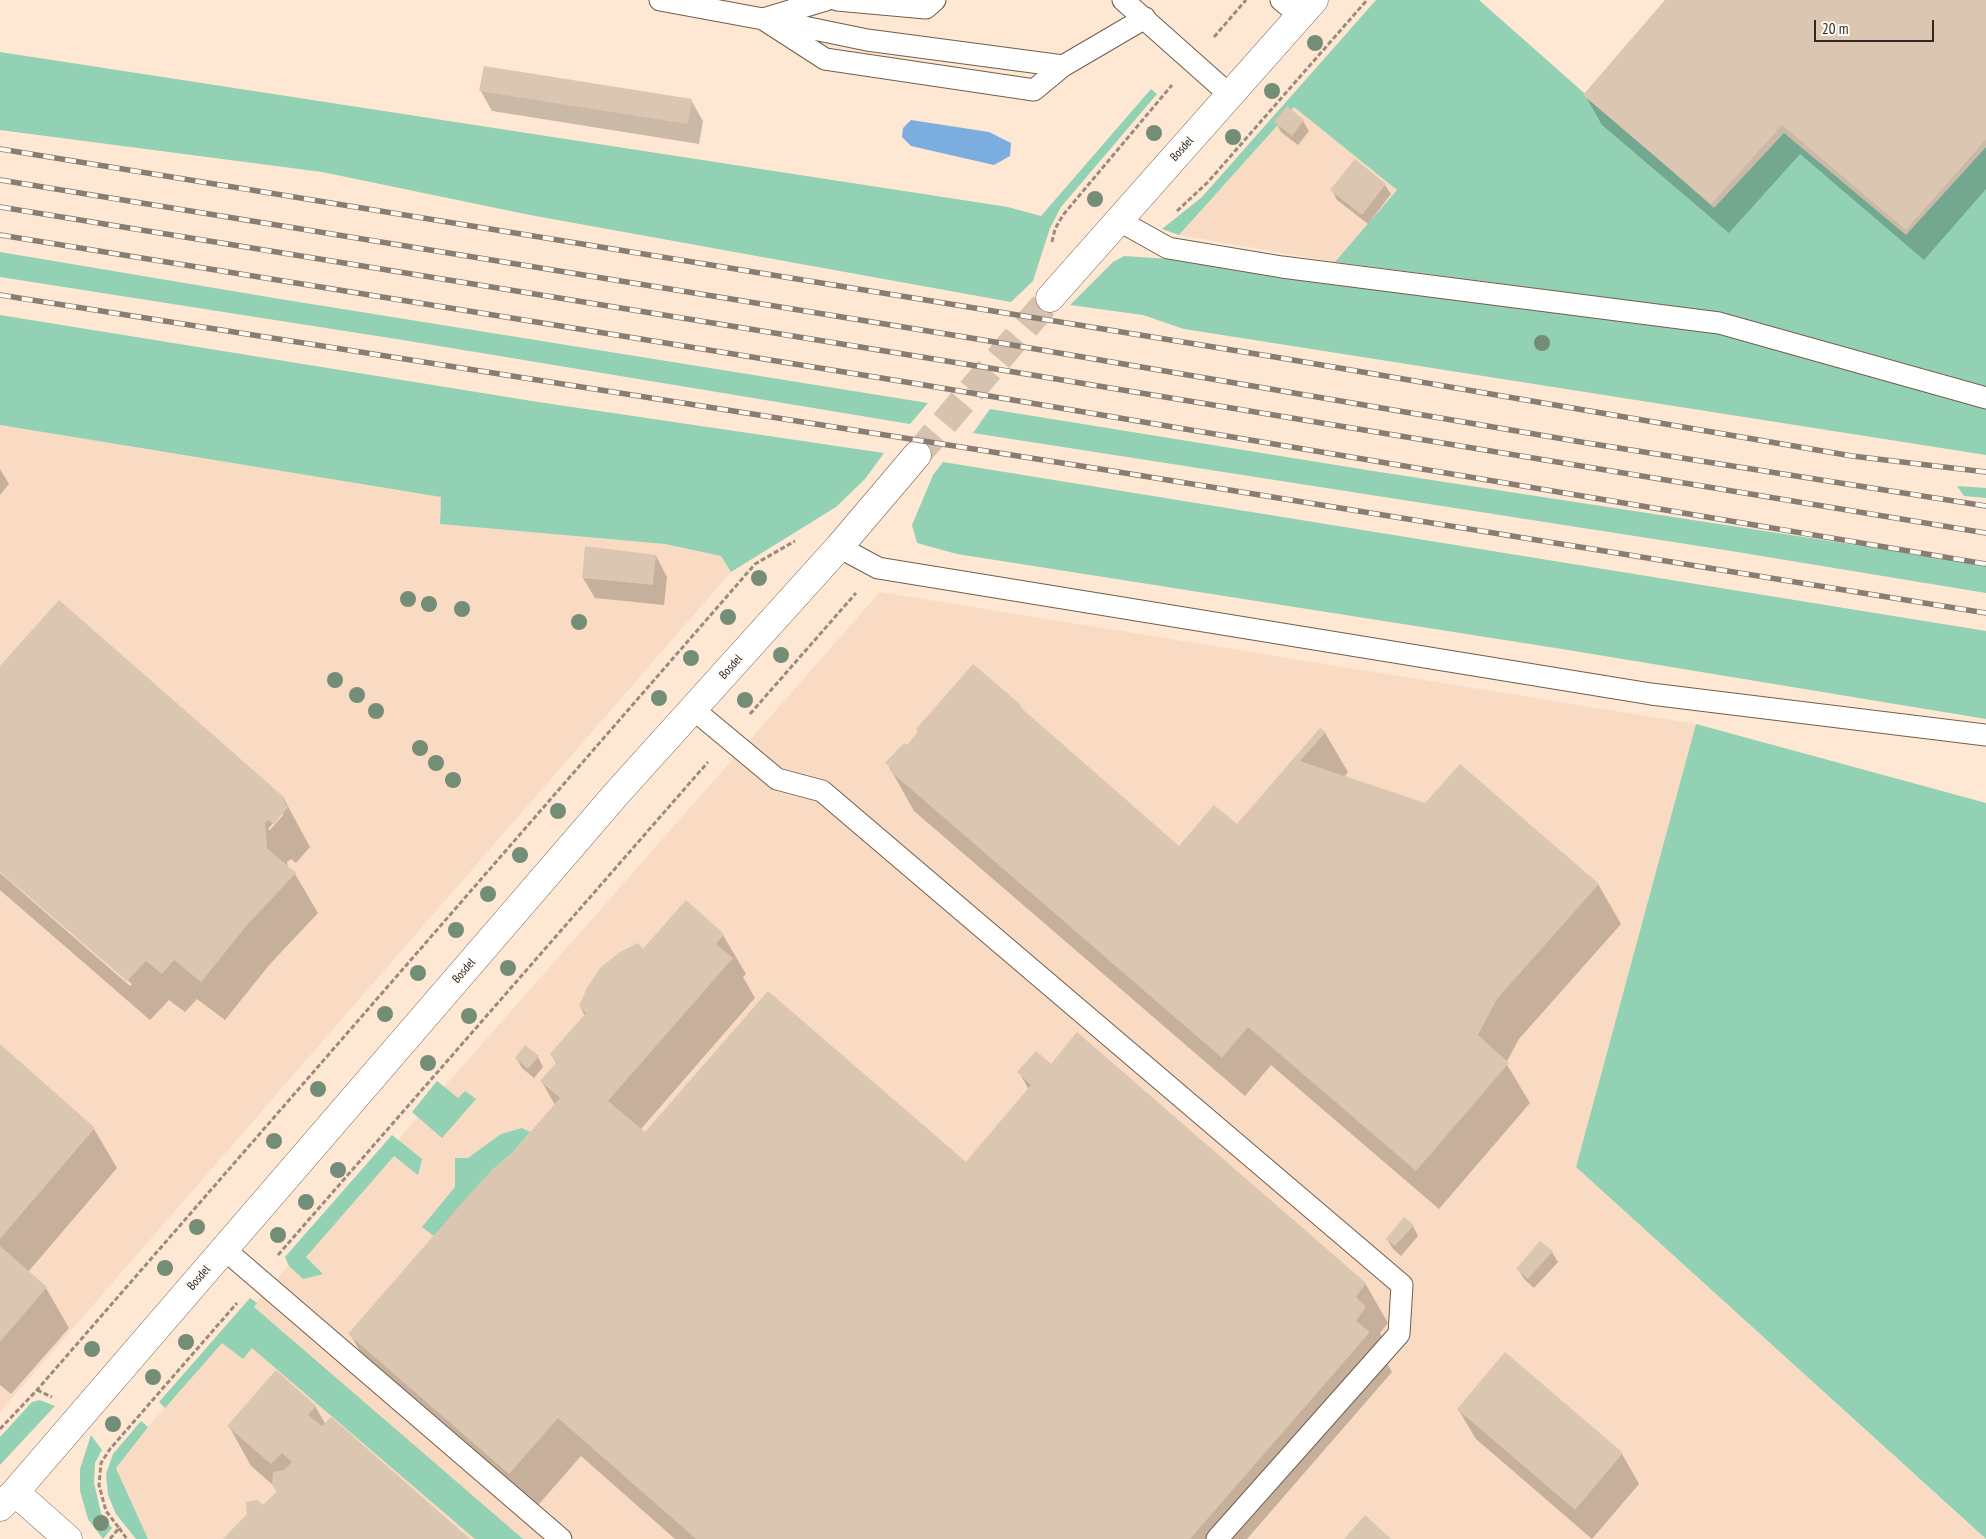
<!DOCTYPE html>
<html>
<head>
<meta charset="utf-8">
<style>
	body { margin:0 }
	#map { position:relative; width:1986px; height:1539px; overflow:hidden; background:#fee8d3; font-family:"PT Sans Narrow",sans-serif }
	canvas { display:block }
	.scale { position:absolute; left:1814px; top:20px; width:120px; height:22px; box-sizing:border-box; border:2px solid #312921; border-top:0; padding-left:6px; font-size:15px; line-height:18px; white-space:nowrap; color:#312921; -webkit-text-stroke:4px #fdf9f4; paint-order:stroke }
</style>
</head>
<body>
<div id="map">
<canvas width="1986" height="1539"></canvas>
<div class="scale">20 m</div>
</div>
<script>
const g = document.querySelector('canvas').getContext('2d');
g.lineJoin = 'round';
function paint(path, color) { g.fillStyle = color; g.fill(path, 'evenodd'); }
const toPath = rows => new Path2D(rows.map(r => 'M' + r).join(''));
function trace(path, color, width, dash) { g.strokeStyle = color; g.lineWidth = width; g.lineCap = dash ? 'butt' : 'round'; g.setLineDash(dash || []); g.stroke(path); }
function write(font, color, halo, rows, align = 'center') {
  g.font = font + ' "PT Sans Narrow",sans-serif'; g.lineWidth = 4; g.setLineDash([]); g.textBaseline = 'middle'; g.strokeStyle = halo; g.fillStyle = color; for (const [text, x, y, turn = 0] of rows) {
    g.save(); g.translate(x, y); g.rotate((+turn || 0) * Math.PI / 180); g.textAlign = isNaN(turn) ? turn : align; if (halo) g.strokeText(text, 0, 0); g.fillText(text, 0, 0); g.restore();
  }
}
const built = toPath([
	[1294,107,1397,190,1335,262,1179,235],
	[0,425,441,497,440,524,665,544,721,556,731,572,0,1412],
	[880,592,1696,724,1576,1167,1985,1539,148,1539,115,1465,423,1111]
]);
const green = toPath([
	[1376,0,1479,0,1714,208,1784,133,1906,235,1986,147,1986,388,1711,311,1335,262,1397,190,1294,107,1179,235,1162,229,1202,197],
	[0,52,1008,207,1041,216,1151,89,1157,94,1061,207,1050,228,1033,281,1011,302,530,215,322,172,0,130],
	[0,252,280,299,928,403,910,424,409,341,0,277],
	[1124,256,1186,260,1714,330,1986,406,1986,455,1184,329,1143,315,1070,305,1113,262],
	[0,315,538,402,884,453,865,479,836,507,731,572,721,556,665,544,440,524,441,497,0,425],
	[990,409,1373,471,1986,565,1986,593,1731,551,973,433],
	[943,462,1986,631,1986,719,1562,649,957,554,917,543,912,525,933,475],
	[1957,486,1986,488,1986,498,1964,496],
	[1696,724,1986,803,1986,1539,1576,1167],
	[437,1081,458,1098,465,1091,476,1099,442,1138,412,1112],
	[522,1128,530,1132,513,1152,492,1170,434,1236,422,1227,455,1187,455,1158,468,1158,501,1134],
	[392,1135,422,1159,418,1175,394,1156,306,1257,323,1274,303,1279,289,1266,285,1257],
	[250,1298,257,1303,254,1307,523,1539,475,1539,252,1348,243,1359,222,1343,165,1408,159,1402],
	[40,1400,55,1406,0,1465,0,1437,32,1402],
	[141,1421,148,1427,116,1468,148,1539,136,1539,116,1514,108,1495,106,1474,113,1454],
	[91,1435,102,1450,95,1463,94,1483,101,1513,112,1528,103,1539,88,1519,80,1491,80,1469]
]);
const water = toPath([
	[911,120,989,132,1011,143,1010,156,994,165,911,146,902,137,903,128]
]);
const shadow = toPath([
	[1667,0,1986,0,1986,189,1924,260,1800,154,1729,233,1602,125,1585,95],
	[480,90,691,100,703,121,699,144,492,111],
	[1303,121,1309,131,1298,145,1281,132,1276,122],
	[1385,185,1391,194,1368,224,1337,200,1332,190],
	[0,469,9,484,0,495],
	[656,556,667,577,664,605,595,598,583,578],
	[0,668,284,799,310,847,296,863,291,859,287,862,288,867,295,874,318,913,270,964,225,1020,197,999,185,1012,169,1000,150,1020,0,890,0,873,130,986,132,984,0,870],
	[281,814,284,814,270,830,268,829],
	[1020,706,1024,713,1179,848,1237,825,1321,729,1325,733,1348,772,1344,777,1598,884,1621,924,1519,1039,1506,1063,1530,1103,1439,1209,1271,1065,1245,1096,914,811,887,763,907,747],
	[723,935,746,974,743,977,755,998,641,1129,646,1133,966,1163,1029,1090,1019,1072,1051,1065,1365,1283,1388,1323,1380,1333,1388,1347,1382,1355,1392,1372,1247,1539,675,1539,581,1456,532,1512,373,1373,350,1334,514,1153,555,1105,542,1082,557,1064,551,1054,585,1016,580,1006,643,950],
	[0,1046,94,1129,117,1168,28,1272,46,1288,69,1328,11,1394,0,1385],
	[538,1057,543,1067,534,1078,522,1068,516,1058],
	[1413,1226,1418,1236,1401,1256,1393,1249,1387,1239],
	[1552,1252,1558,1262,1534,1288,1524,1279,1518,1269],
	[315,1406,326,1425,468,1539,224,1539,263,1507,277,1492,273,1485,251,1466,229,1426],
	[1458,1409,1622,1454,1639,1484,1592,1539,1476,1439]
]);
const building = toPath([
	[1665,0,1986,0,1986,139,1906,230,1782,125,1711,204,1583,95],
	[484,66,692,99,688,124,479,91],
	[1287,106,1304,120,1292,136,1274,122],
	[1355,159,1386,184,1362,215,1330,190],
	[585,546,656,555,653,585,582,578],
	[59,600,285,798,284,802,288,807,274,824,268,820,265,823,267,848,296,873,248,924,202,981,201,982,174,960,162,974,146,961,127,981,0,872,0,666],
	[973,664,1021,705,1020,707,1179,846,1214,805,1237,824,1320,728,1326,732,1300,761,1425,803,1460,764,1599,884,1497,999,1478,1035,1509,1063,1416,1171,1248,1027,1222,1058,890,771,892,769,885,763,904,743,907,745,918,732,916,729],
	[686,900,724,934,716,944,733,958,608,1101,645,1132,768,991,966,1162,1031,1085,1017,1072,1036,1051,1051,1064,1077,1032,1366,1283,1356,1297,1366,1307,1356,1321,1370,1332,1190,1539,696,1539,558,1418,509,1474,348,1334,468,1196,492,1170,513,1152,560,1098,540,1081,557,1062,550,1054,586,1013,579,1006,587,988,600,968,620,952,638,943,643,949],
	[0,1044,95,1128,0,1239],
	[525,1045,539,1056,528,1069,515,1058],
	[1404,1217,1414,1225,1395,1246,1386,1239],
	[1540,1241,1553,1251,1528,1279,1516,1269],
	[0,1246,47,1287,0,1342],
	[1505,1352,1623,1453,1575,1510,1457,1409],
	[276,1370,316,1406,308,1415,322,1426,331,1417,470,1539,223,1539,247,1514,246,1502,258,1500,263,1505,277,1491,272,1485,273,1472,284,1470,292,1462,282,1453,271,1464,227,1426],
	[1365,1515,1391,1539,1344,1539]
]);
const minorTunnel = toPath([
	[917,455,1050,298]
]);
const path = toPath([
	[1214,37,1246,0],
	[1177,211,1208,182,1367,0],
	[1052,242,1055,229,1063,215,1172,85],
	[750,714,856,593],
	[278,1255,708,762],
	[37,1390,52,1397],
	[0,1429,37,1390,755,564,795,541],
	[119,1528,127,1539],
	[110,1539,119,1528,106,1511,99,1485,101,1463,110,1449,237,1303]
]);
const service = toPath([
	[660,0,763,19,826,0],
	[837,0,926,8,935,0],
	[1123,0,1231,96],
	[1281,0,1300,16],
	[763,19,825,59,1034,90,1063,66,1145,18],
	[775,21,867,40,1063,66],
	[1118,220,1168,248,1282,267,1719,323,1986,398],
	[839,547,878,568,1651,694,1986,735],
	[693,709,777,779,822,791,1402,1285,1399,1334,1217,1539],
	[224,1249,561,1539]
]);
const minor = toPath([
	[1050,298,1314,0],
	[15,1492,68,1539],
	[0,1507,15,1492,618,792,839,547,917,455]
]);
const rail = toPath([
	[0,149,1281,358,1852,456,1986,472],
	[0,180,977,339,1587,443,1986,506],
	[0,207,1020,373,1986,533],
	[0,235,912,383,1986,564],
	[0,295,1100,469,1986,613]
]);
const trees = [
	[1315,43],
	[1272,91],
	[1154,133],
	[1233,137],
	[1095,199],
	[1542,343],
	[759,578],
	[408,599],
	[429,604],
	[462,609],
	[728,617],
	[579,622],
	[781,655],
	[691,658],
	[335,680],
	[357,695],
	[659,698],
	[745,700],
	[376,711],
	[420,748],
	[436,763],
	[453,780],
	[558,811],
	[520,855],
	[488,894],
	[456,930],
	[508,968],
	[418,973],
	[385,1014],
	[469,1016],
	[428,1063],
	[318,1089],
	[274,1141],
	[338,1170],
	[306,1202],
	[197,1227],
	[278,1235],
	[165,1268],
	[186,1342],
	[92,1349],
	[153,1377],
	[113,1424],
	[101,1523]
];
const streetNames = [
	["Bosdel",1182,149,-48],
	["Bosdel",731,667,-48],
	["Bosdel",464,971,-49],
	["Bosdel",199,1278,-49]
];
paint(built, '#f8dbc2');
paint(green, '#92d1b3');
paint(water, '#7caddf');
paint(shadow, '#0003');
paint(building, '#dac6b1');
trace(minorTunnel, '#d5c2af', 28, [28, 14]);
trace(service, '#715e4c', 23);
trace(minor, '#715e4c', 29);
trace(path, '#9b8b7d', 3, [5, 2.5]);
trace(service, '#fff', 21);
trace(minor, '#fff', 28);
trace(rail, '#8a7c6f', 5.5);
trace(rail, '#fdf9f4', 4, [11]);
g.fillStyle = '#738d77';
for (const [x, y] of trees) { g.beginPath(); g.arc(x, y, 8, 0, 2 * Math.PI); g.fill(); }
write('12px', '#312921', '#fdf9f4', streetNames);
</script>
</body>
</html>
